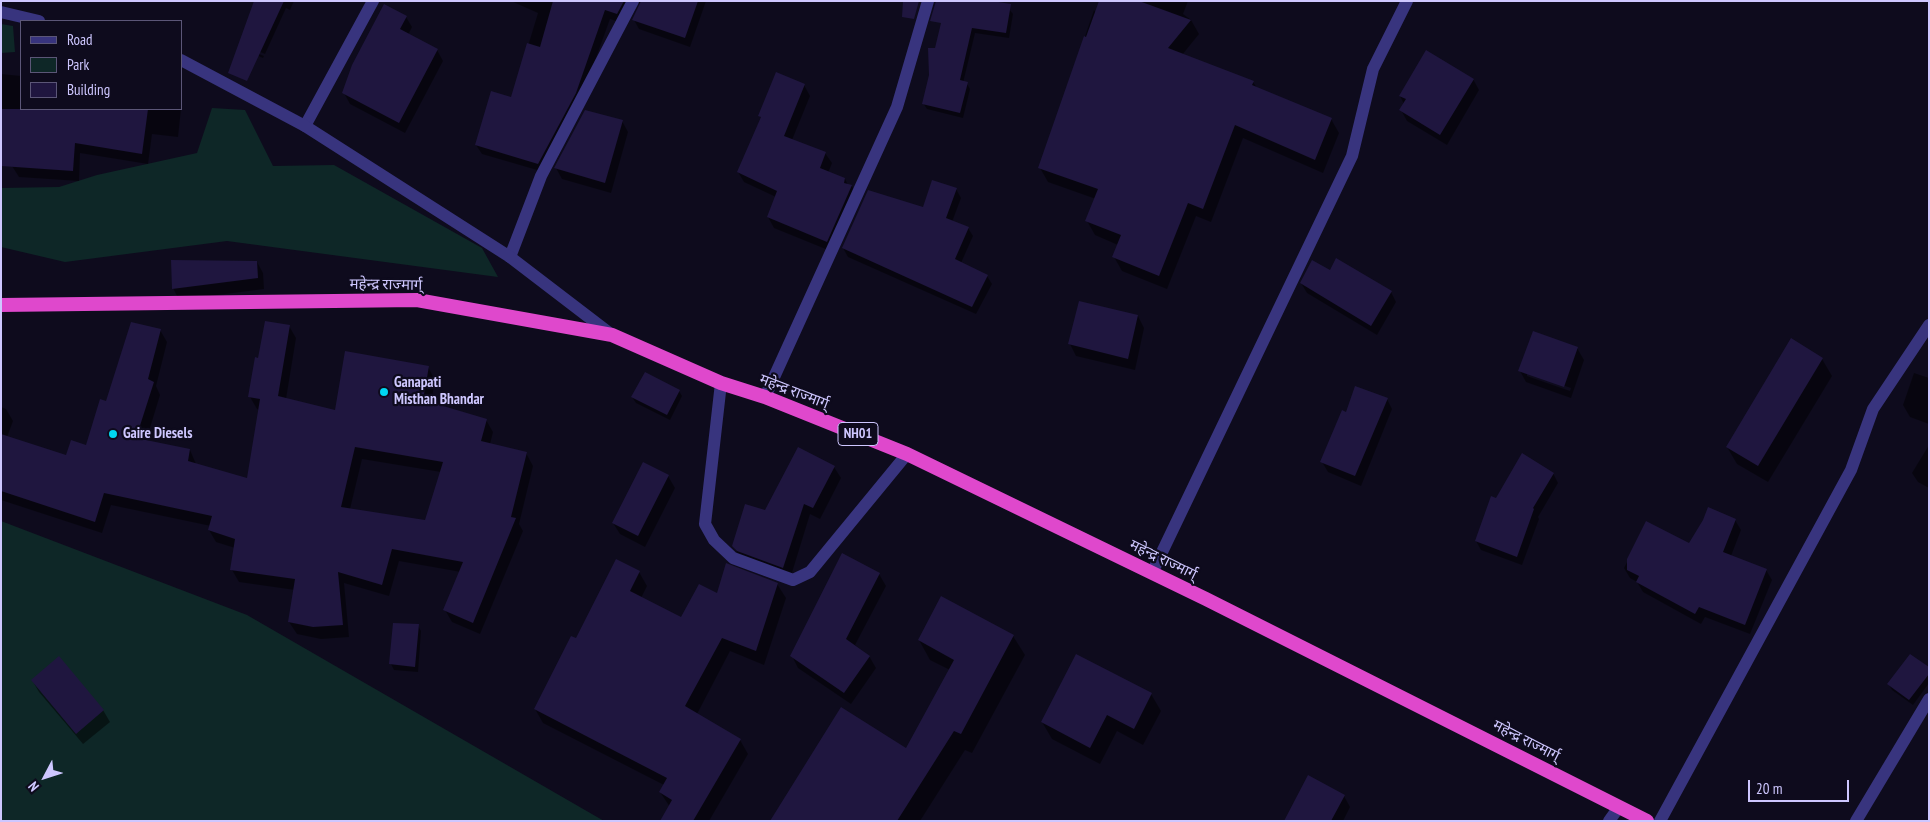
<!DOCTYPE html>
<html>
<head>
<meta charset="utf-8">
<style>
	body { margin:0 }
	#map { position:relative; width:1930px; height:822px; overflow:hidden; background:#0e0b1d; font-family:"PT Sans Narrow",sans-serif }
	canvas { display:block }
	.frame { position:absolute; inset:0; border:2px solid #cec7ff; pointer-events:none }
	.legend { position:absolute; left:20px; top:20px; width:162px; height:90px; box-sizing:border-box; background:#0e0b1d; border:1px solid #5b5677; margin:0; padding:6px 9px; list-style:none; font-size:15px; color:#cec7ff }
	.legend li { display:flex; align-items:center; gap:10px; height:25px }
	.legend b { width:25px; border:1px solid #5b5677 }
	.north { position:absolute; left:20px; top:752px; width:50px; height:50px; -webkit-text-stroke:4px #0e0b1d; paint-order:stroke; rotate:230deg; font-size:14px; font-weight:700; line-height:20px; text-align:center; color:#cec7ff }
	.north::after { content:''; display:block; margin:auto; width:18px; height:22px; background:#cec7ff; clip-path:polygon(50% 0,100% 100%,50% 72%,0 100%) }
	.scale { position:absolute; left:1748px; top:780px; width:101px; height:22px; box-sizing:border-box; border:2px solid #cec7ff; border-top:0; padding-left:6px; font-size:15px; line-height:18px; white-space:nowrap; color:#cec7ff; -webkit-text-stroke:4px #0e0b1d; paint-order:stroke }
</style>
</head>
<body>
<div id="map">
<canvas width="1930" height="822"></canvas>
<div class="frame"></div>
<ul class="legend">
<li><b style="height:6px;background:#38347e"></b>Road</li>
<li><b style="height:14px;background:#0e2727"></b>Park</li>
<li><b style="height:14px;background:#1f163f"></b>Building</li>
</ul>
<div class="north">N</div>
<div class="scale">20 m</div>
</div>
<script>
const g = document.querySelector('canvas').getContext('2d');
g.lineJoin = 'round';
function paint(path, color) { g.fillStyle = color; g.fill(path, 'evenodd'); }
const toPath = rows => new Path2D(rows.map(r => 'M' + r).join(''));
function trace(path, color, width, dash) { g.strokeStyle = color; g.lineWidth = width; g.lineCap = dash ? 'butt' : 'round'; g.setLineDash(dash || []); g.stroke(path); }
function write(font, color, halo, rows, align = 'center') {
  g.font = font + ' "PT Sans Narrow","Noto Sans Devanagari",sans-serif'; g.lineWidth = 4.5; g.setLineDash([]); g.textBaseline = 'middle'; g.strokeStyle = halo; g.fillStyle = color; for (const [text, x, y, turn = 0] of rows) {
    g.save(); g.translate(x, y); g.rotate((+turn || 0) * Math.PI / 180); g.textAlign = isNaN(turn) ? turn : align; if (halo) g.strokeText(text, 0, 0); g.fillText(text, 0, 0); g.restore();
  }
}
const green = toPath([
	[1,24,13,26,15,52,1,53],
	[212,108,245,110,273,166,334,165,482,248,498,277,227,241,65,262,1,247,1,188,59,187,97,175,197,153],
	[1,521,247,615,604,821,1,821]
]);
const shadow = toPath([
	[258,1,294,1,290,10,286,8,265,54,242,44,242,47,264,56,263,58,243,49,240,44],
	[511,1,706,1,690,47,639,29,634,20,642,3,633,4,622,23,610,19,580,102,544,172,482,154,476,145,512,99,538,13],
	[948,1,1009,9,1013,14,1009,38,975,33,963,83,967,84,970,89,963,118,927,109,923,103],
	[1100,1,1188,1,1183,14,1191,20,1199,34,1182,55,1253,82,1257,88,1331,119,1339,133,1323,173,1243,138,1211,222,1196,216,1167,289,1122,271,1114,257,1118,245,1095,235,1087,221,1096,199,1048,182,1040,168,1094,10,1096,13],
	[406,17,412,27,408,35,437,50,443,61,405,133,350,104,344,93],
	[1427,52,1473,79,1479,90,1447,145,1407,121,1401,110,1404,104,1400,96],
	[1,74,21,76,21,109,181,109,178,137,152,134,148,164,80,153,79,181,19,177,12,166,1,154],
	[804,85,810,96,792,140,825,153,832,163,828,173,845,179,848,185,852,186,858,197,833,252,774,228,768,217,776,197,744,182,738,172,762,119,760,115],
	[622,121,628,132,611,193,562,179,556,168],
	[956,189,961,198,952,222,968,228,973,236,961,263,987,276,992,284,976,314,848,257,843,248,924,208],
	[257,262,263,273,264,289,179,300,173,288],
	[1330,272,1391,292,1396,302,1377,335,1307,293,1301,283],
	[1138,316,1144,328,1135,370,1076,356,1070,344],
	[289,326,296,338,286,399,336,412,428,367,435,380,431,403,486,420,493,432,490,444,526,453,533,466,519,524,523,531,480,634,452,622,445,610,461,572,399,561,389,596,344,583,349,637,321,639,297,634,289,622,295,590,239,582,232,570,235,548,216,542,209,530,211,526,111,505,102,533,1,500,1,407,6,409,13,421,7,437,67,457,87,446,107,403,160,330,167,342,156,386,160,395,146,441,190,450,196,464,248,480,259,410,257,409,250,397,259,359],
	[362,459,441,472,426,522,350,509],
	[1577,348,1584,360,1571,398,1526,382,1520,371],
	[1527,373,1571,388,1570,391,1527,376],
	[1822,359,1832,376,1768,482,1737,464,1727,447],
	[1914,373,1929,378,1929,424,1910,417,1903,405],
	[679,391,682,396,670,420,636,403,632,397],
	[1387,399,1392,409,1361,486,1328,472,1322,462,1347,414],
	[1929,445,1929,488,1918,482,1912,473],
	[834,467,841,478,820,519,810,514,790,579,740,557,733,546,766,512],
	[1553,473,1558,483,1538,517,1539,519,1522,565,1481,550,1476,541,1496,499],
	[668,476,675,488,645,547,620,534,613,523],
	[1704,520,1735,520,1741,530,1731,556,1766,570,1772,580,1750,634,1705,617,1701,624,1643,592,1637,582,1630,578,1624,568,1647,523,1690,545],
	[639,572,647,586,641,598,681,618,717,595,777,584,786,598,764,665,730,651,697,714,740,740,748,754,709,821,663,821,670,807,660,792,664,785,543,723,535,709,576,640],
	[879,574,886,586,855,645,869,656,876,668,851,704,798,668,792,656],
	[418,626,421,631,418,672,394,670,391,664],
	[1013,636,1025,655,972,753,965,750,920,821,771,821,907,750,950,670,930,660,919,640],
	[1929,669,1929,683,1913,705,1892,690,1889,685],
	[32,680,103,710,110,722,83,744,39,692],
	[1151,694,1161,711,1143,745,1117,731,1100,764,1052,739,1042,722],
	[1344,796,1350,807,1343,821,1285,821]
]);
const building = toPath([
	[254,1,284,1,247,81,228,73],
	[553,1,624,1,617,14,605,10,576,93,538,164,475,145,491,91,511,97,527,43,540,47],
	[641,1,698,1,685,38,632,20],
	[903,1,919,1,914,19,902,17],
	[936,1,992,1,1011,4,1006,33,972,28,960,80,968,82,960,113,922,104,929,75,928,48,935,48,941,23,930,21],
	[1099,1,1139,1,1191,20,1168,48,1254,81,1252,85,1332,118,1315,160,1235,125,1203,209,1188,203,1159,276,1112,257,1121,235,1085,221,1098,189,1038,168,1084,36,1086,37],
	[384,4,407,16,400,29,438,49,399,123,342,93,352,65],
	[1426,50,1474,79,1440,135,1399,110,1406,99,1399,96],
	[776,72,805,84,784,136,826,152,820,168,845,178,844,183,852,185,827,242,767,217,777,191,737,172,761,117,758,116],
	[1,109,148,109,142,154,75,143,73,171,1,166],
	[585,110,623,120,605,183,554,168],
	[932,180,957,188,946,218,969,227,955,259,988,275,972,307,842,248,868,190,923,207],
	[1336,258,1392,291,1371,326,1300,283,1312,260,1330,270],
	[171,260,257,261,258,278,172,289],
	[1079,301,1138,315,1128,359,1068,344],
	[265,321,290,325,278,396,335,410,345,351,429,366,423,400,487,419,481,441,527,452,511,517,516,518,473,623,443,610,463,562,392,549,382,585,338,572,343,625,313,627,288,622,295,579,230,570,235,539,208,530,212,516,104,493,95,522,1,491,1,434,66,455,71,440,86,445,100,399,106,401,131,322,161,329,148,379,154,382,136,438,190,449,188,461,247,478,260,399,248,397,255,357,258,358],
	[355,447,443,462,425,520,341,507],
	[1533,331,1578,347,1564,387,1518,371],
	[1791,338,1823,358,1758,466,1726,447],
	[645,372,680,390,667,415,631,397],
	[1355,386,1388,398,1355,476,1320,462,1342,410,1346,412],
	[798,447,835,466,813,508,804,504,783,568,737,551,732,546,745,504,765,510],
	[1522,453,1554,473,1533,508,1534,509,1517,557,1475,541,1491,496,1496,498],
	[643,462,669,475,638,536,612,523],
	[1708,507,1736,519,1723,552,1767,569,1745,625,1699,607,1695,614,1636,582,1639,576,1627,570,1627,559,1646,521,1689,543,1703,520],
	[842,553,880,573,846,639,870,656,844,693,790,656],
	[616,559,640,571,630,591,681,617,699,584,717,593,726,563,778,583,756,651,722,638,685,706,741,739,693,821,660,821,672,800,659,792,667,778,534,709,571,636,576,638],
	[941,596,1014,635,961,734,954,731,897,821,770,821,841,707,906,748,954,660,918,640],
	[393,623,419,624,415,667,389,664],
	[1076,654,1152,693,1134,729,1107,715,1090,748,1041,722],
	[1910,654,1929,667,1929,674,1909,700,1887,684],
	[59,656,104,710,76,734,31,680],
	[1308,775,1345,795,1331,821,1284,821]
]);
const service = toPath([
	[721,383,705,524,714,540,733,558,793,580,810,572,907,454],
	[1609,821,1619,807]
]);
const minor = toPath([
	[305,126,373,1],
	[510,257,541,176,633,1],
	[765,397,897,107,928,1],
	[1152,573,1352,156,1373,69,1407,1],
	[1660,821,1851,470,1873,409,1929,325],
	[1856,821,1929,699]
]);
const tertiary = toPath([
	[1,12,39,21],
	[181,60,305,126,510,257,612,335]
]);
const trunk = toPath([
	[1,305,417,300,612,335,721,383,765,397,907,454,1206,599,1647,821]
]);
const markers = [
	[384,392,5,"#00d7f2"],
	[113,434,5,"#00d7f2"]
];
const shields = [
	[858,434,40]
];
const shieldNames = [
	["NH01",858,434]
];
const streetNames = [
	["महेन्द्र राज्मार्ग्",386,285,1],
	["महेन्द्र राज्मार्ग्",794,392,21],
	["महेन्द्र राज्मार्ग्",1163,560,26],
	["महेन्द्र राज्मार्ग्",1526,741,27]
];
const poiNames = [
	["Ganapati",394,383],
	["Misthan Bhandar",394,400],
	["Gaire Diesels",123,434]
];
paint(green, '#0e2727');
paint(shadow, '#0007');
paint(building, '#1f163f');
trace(service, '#38347e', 12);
trace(minor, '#38347e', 12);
trace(tertiary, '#38347e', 12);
trace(trunk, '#df48cc', 14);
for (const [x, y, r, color] of markers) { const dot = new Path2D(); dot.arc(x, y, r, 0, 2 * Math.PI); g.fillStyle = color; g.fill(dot); trace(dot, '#0e0b1d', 2); }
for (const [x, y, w] of shields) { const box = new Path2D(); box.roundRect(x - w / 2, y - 11.5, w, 23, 4); g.fillStyle = '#0e0b1d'; g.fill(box); trace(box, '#cec7ff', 1); }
write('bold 14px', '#cec7ff', null, shieldNames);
write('15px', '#cec7ff', '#0e0b1d', streetNames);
write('bold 15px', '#cec7ff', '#0e0b1d', poiNames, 'left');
</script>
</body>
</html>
